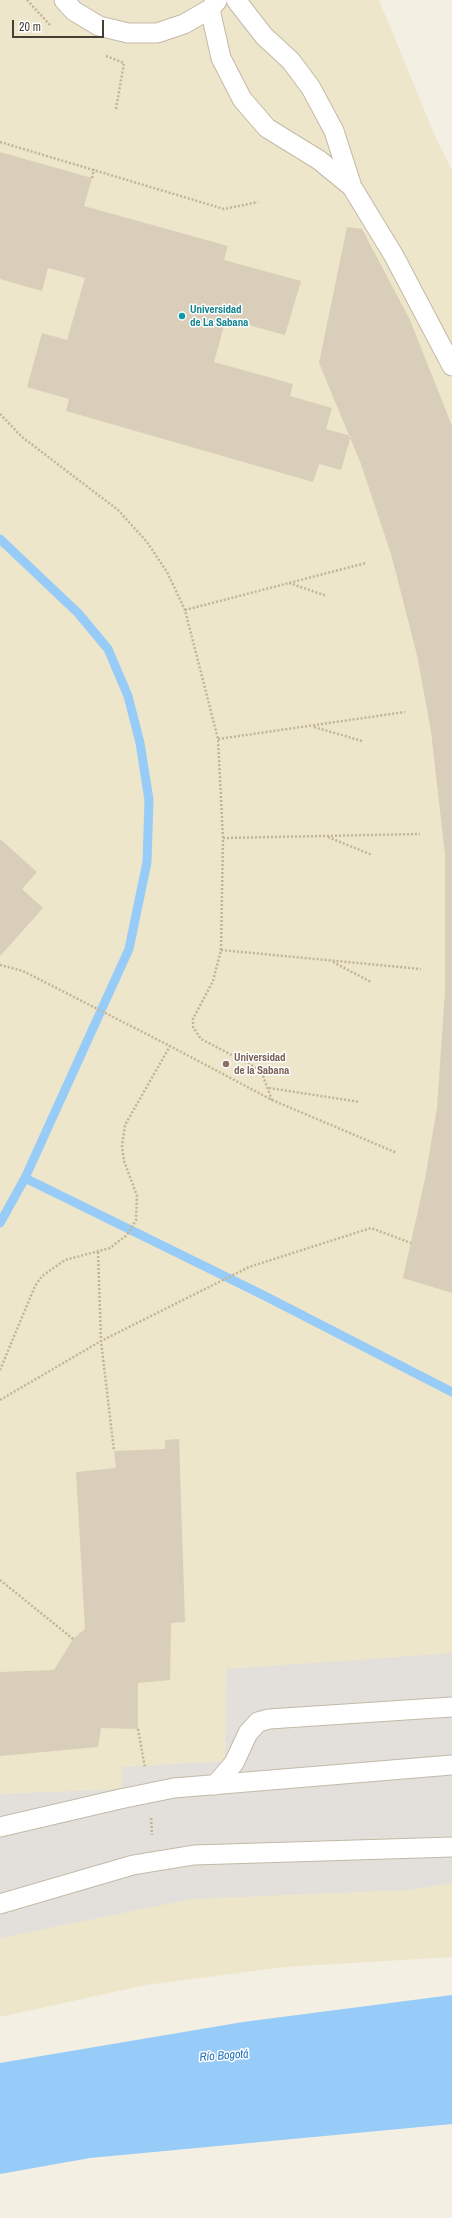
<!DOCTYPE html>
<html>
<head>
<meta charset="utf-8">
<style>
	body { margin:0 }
	#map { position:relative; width:452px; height:2218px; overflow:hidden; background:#f3efe2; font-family:"Archivo Narrow",sans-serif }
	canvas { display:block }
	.scale { position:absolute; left:12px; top:20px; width:92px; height:18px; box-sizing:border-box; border:2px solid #453f32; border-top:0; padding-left:5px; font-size:12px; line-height:14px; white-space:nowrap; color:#453f32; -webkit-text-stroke:3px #fff; paint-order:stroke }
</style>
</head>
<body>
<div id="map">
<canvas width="452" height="2218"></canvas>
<div class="scale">20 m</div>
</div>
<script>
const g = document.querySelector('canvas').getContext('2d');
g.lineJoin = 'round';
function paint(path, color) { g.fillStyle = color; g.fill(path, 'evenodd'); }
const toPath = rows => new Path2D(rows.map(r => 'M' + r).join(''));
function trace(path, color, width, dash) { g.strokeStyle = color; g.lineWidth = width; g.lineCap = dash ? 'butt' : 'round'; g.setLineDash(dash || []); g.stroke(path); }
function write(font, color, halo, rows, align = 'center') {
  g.font = font + ' "Archivo Narrow",sans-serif'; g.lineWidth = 3; g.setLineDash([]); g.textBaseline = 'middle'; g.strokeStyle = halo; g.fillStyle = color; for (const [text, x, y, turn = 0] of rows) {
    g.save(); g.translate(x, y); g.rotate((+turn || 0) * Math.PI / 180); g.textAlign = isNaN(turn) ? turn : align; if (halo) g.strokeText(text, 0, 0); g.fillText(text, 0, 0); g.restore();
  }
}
const education = toPath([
	[0,0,379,0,433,131,452,171,452,1957,285,1967,146,1985,0,2017]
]);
const parking = toPath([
	[452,1653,452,1883,411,1890,192,1899,0,1938,0,1794,121,1789,122,1767,225,1761,226,1669]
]);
const water = toPath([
	[452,1995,452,2124,90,2158,0,2174,0,2063,243,2022]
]);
const stream = toPath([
	[0,539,78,613,108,649,128,696,140,743,149,800,147,862,129,949,25,1178,0,1223],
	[25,1178,263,1295,452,1392]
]);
const building = toPath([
	[0,152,92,178,84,206,228,246,224,260,301,281,285,335,226,319,214,362,293,384,290,396,332,408,326,429,351,436,341,470,319,464,313,482,66,411,69,399,27,387,42,333,67,340,85,278,48,268,42,291,0,279],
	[347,227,362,229,410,320,452,426,452,1293,403,1278,425,1179,437,1108,445,991,445,855,431,731,417,655,391,554,361,464,319,363],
	[0,839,37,872,22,889,43,908,0,956],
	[179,1439,185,1622,171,1623,170,1680,138,1683,138,1729,101,1728,98,1747,0,1756,0,1672,54,1670,73,1639,85,1629,76,1472,116,1468,114,1451,165,1449,165,1440]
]);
const path = toPath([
	[27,0,51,26],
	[106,56,124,63,116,109],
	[0,142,224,209,258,202],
	[92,178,94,169],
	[0,414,22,437,118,510,147,542,167,572,185,610,218,739,223,838,221,950,213,981,193,1019,193,1027,201,1039,253,1066,263,1076,272,1100],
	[289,583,327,596],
	[185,610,366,563],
	[314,727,362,741],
	[218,739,405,712],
	[328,837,372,855],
	[223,838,420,834],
	[221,950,421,969],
	[333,962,371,982],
	[0,965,23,971,170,1046,272,1100,397,1153],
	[269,1088,360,1102],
	[98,1252,101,1341,114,1451],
	[0,1370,35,1286,42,1276,65,1260,110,1248,127,1235,136,1220,137,1196,124,1161,122,1146,125,1125,170,1046],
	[0,1400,101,1341,249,1267,371,1228,411,1243],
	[0,1580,73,1639],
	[138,1729,145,1768],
	[151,1818,152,1835]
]);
const lane = toPath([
	[64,0,74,11,99,26,128,33,157,33,184,24,210,9,217,1],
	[236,0,264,36,291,61,311,88,334,131,352,187,394,256,452,366],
	[210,9,221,58,242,99,267,128,319,160,352,187],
	[215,1785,234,1763,248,1733,258,1722,269,1719,452,1707],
	[0,1827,120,1799,174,1788,452,1765],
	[0,1904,133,1865,194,1855,452,1847]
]);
const markers = [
	[182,316,4,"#0f9aa8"],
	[226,1064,4,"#8d6e63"]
];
const cultureNames = [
	["Universidad",190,310],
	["de La Sabana",190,323]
];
const educationNames = [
	["Universidad",234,1058],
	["de la Sabana",234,1071]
];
const waterNames = [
	["Río Bogotá",224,2056,-4]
];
paint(education, '#eee6ca');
paint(parking, '#e3e0db');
paint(water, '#97cbf8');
trace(stream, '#97cbf8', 9);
paint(building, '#d9ceb9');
trace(lane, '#c2baa7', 21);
trace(path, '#c3b594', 2.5, [2, 2]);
trace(lane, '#fff', 19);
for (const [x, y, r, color] of markers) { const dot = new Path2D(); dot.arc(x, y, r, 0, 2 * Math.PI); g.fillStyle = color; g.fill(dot); trace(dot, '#fff', 1.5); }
write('bold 11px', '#0d838f', '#fff', cultureNames, 'left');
write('bold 11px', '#785e54', '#fff', educationNames, 'left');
write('italic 12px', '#2171bb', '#fff', waterNames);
</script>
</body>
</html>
